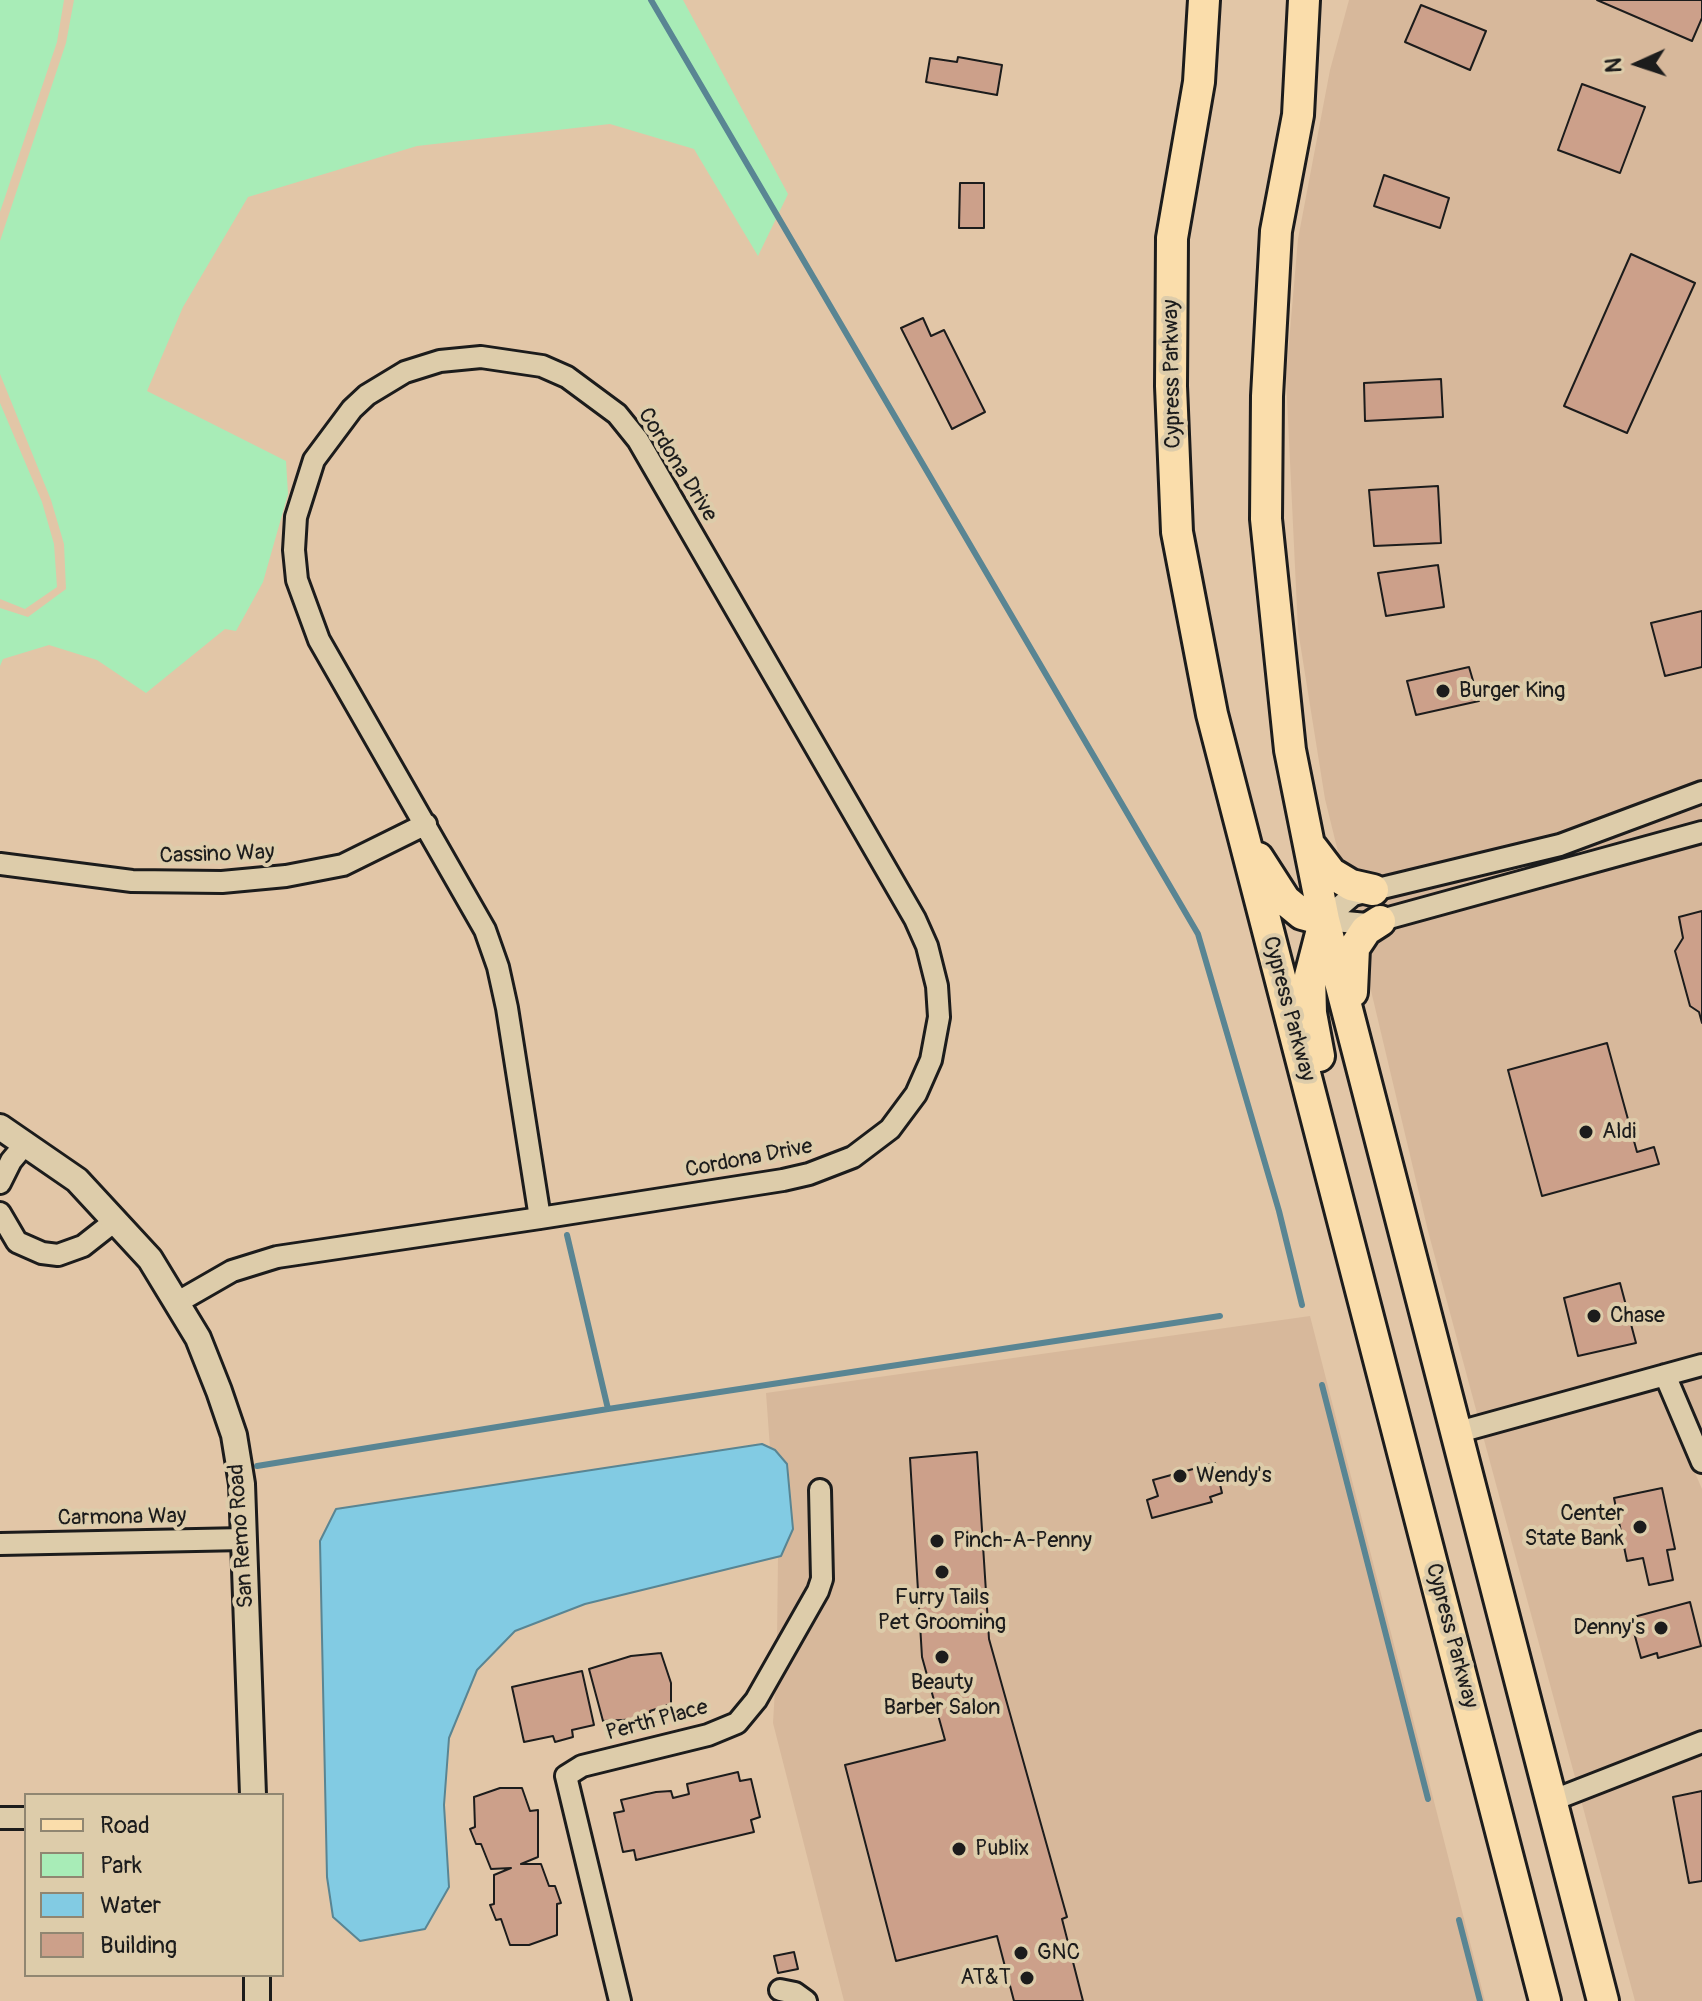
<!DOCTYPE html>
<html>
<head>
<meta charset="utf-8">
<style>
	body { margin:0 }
	#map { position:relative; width:1702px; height:2001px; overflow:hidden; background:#e2c6a7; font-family:Pangolin,sans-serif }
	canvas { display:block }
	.legend { position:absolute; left:24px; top:1793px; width:260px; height:184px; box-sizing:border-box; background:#dca; border:2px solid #908671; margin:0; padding:10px 14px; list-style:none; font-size:24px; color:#1c1c1c }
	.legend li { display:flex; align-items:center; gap:16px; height:40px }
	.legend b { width:40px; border:2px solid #908671 }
	.north { position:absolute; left:1598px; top:24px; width:80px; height:80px; -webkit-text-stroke:6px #dca; paint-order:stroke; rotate:267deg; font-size:22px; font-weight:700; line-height:32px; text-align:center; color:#1c1c1c }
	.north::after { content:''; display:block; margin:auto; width:28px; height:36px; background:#1c1c1c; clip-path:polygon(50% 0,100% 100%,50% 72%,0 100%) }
</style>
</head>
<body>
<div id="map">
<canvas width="1702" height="2001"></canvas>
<ul class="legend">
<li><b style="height:10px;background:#faddab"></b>Road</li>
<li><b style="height:22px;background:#a8ecb7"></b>Park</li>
<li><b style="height:22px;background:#82cbe3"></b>Water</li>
<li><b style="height:22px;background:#cca08a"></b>Building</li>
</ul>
<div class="north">N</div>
</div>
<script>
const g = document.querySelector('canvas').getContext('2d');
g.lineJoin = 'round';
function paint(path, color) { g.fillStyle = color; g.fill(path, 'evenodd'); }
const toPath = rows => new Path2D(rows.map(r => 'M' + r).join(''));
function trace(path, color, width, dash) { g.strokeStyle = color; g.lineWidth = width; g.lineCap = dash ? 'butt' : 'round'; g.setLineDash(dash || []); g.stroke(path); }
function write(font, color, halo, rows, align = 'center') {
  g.font = font + ' Pangolin,sans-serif'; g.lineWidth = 8; g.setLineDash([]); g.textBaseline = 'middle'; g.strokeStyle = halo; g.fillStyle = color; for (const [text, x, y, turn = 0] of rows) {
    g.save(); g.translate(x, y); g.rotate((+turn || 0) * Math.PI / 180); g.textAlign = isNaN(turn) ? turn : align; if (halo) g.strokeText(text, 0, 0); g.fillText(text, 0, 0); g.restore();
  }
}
const built = toPath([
	[1349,0,1702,0,1702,781,1556,835,1374,880,1342,868,1325,799,1298,630,1286,377,1298,239,1330,70],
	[1702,802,1702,822,1366,915,1353,914,1359,904,1563,854],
	[1702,842,1702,1354,1478,1417,1428,1231,1364,961,1365,951,1385,930],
	[1310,1316,1485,2001,844,2001,773,1723,775,1689,832,1582,831,1481,809,1481,811,1578,777,1641,778,1556,781,1555,775,1450,770,1448,766,1393],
	[1702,1374,1702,1434,1679,1381],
	[1658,1387,1702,1489,1702,1731,1576,1781,1483,1436],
	[1702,1753,1702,2001,1635,2001,1581,1800]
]);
const green = toPath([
	[0,0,64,0,57,42,0,212],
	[74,0,683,0,788,194,758,256,694,149,610,124,417,146,248,197,183,307,147,391,286,461,288,494,263,582,236,631,225,629,146,693,97,660,49,645,3,659,0,666,0,608,28,617,66,589,64,544,51,500,0,374,0,241,66,43],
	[0,403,42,502,54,544,57,587,25,609,0,599]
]);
const water = toPath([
	[762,1444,775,1450,787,1464,793,1529,781,1556,585,1604,515,1631,477,1670,449,1738,444,1805,449,1887,425,1929,360,1941,333,1917,327,1877,320,1541,336,1509,762,1444]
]);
const stream = toPath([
	[651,0,1198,934,1279,1211,1302,1305],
	[567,1235,608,1409],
	[1322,1385,1428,1799],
	[257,1466,608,1409,1220,1316],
	[1459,1920,1480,2001]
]);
const building = toPath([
	[1597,0,1702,0,1702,18,1692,41,1597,0],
	[1421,5,1486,31,1470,70,1405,42,1421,5],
	[958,57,1002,65,997,95,926,82,930,58,957,62,958,57],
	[1582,84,1645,107,1620,173,1558,150,1582,84],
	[1384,175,1449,198,1440,228,1374,206,1384,175],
	[960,183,984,183,984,228,959,228,960,183],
	[1631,254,1695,283,1627,433,1564,406,1631,254],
	[923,318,931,336,944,330,985,412,952,429,901,328,923,318],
	[1441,379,1443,417,1365,421,1364,383,1441,379],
	[1438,486,1441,543,1374,546,1369,490,1438,486],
	[1438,565,1444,607,1386,616,1378,573,1438,565],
	[1702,611,1702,667,1665,676,1651,623,1702,611],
	[1469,667,1479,701,1416,715,1407,681,1469,667],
	[1702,911,1702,1023,1699,1012,1690,1006,1675,951,1683,938,1679,917,1702,911],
	[1607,1043,1637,1152,1654,1147,1659,1164,1542,1196,1508,1070,1607,1043],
	[1620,1283,1636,1343,1578,1356,1564,1298,1620,1283],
	[977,1452,989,1639,1067,1917,1062,1919,1083,2001,1014,2001,997,1936,896,1961,845,1765,945,1740,922,1657,910,1458,977,1452],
	[1215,1463,1222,1493,1210,1497,1212,1502,1152,1518,1147,1500,1158,1496,1153,1480,1215,1463],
	[1662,1488,1675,1549,1667,1550,1673,1580,1649,1585,1643,1558,1627,1561,1614,1498,1662,1488],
	[1690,1602,1701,1646,1658,1658,1657,1653,1641,1658,1630,1618,1690,1602],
	[661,1653,671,1683,671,1704,650,1711,650,1716,641,1719,603,1721,589,1669,631,1656,661,1653],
	[582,1671,594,1725,572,1730,573,1737,555,1742,553,1736,524,1742,512,1687,582,1671],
	[738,1772,740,1781,751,1779,760,1817,751,1820,754,1832,636,1860,634,1850,623,1852,614,1813,624,1811,621,1800,656,1792,671,1791,673,1798,689,1794,687,1784,738,1772],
	[500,1788,522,1788,530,1811,538,1810,538,1857,521,1864,541,1864,549,1886,555,1886,561,1903,557,1904,557,1935,529,1945,510,1945,501,1919,496,1920,490,1905,494,1904,494,1875,511,1868,491,1869,481,1844,476,1844,470,1829,475,1827,474,1797,500,1788],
	[1702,1791,1702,1881,1689,1883,1673,1797,1702,1791],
	[794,1952,798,1969,778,1973,774,1956,794,1952]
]);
const minor = toPath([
	[0,864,132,881,222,882,286,876,343,865,426,824],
	[1324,920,1353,895,1560,845,1702,792],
	[1324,920,1367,924,1702,832],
	[0,1183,11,1161,26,1143],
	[0,1213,17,1242,42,1253,58,1255,83,1246,116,1220],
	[178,1302,232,1271,277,1257,540,1218,783,1180,809,1174,853,1157,890,1129,916,1094,931,1060,939,1017,937,986,927,946,915,919,638,440,617,414,567,377,542,366,481,357,440,361,405,372,367,395,352,409,314,460,296,517,294,550,297,580,319,640,485,930,498,967,507,1008,540,1218],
	[1665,1375,1702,1462],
	[1455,1433,1702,1365],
	[0,1544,245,1539],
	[1551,1801,1702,1742],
	[0,1818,26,1818],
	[780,1990,795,1993,806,2001],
	[620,2001,566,1776,582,1766,708,1735,737,1723,756,1700,818,1591,822,1579,820,1490]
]);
const tertiary = toPath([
	[0,1127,77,1180,150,1259,198,1338,219,1391,234,1435,242,1484,253,1795],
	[257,1975,257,2001]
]);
const primary = toPath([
	[1204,0,1199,82,1172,238,1171,386,1177,532,1212,714,1545,2001],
	[1304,0,1298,115,1276,231,1267,396,1266,519,1290,750,1324,920,1603,2001],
	[1312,848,1331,873,1351,885,1373,890],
	[1258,858,1285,900,1302,914,1324,920],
	[1352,992,1354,948,1366,930,1380,921],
	[1319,1056,1311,1013,1310,976,1324,922]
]);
const markers = [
	[1443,691,8,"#1c1c1c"],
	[1586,1132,8,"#1c1c1c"],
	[1594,1316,8,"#1c1c1c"],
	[1180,1476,8,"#1c1c1c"],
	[1640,1527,8,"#1c1c1c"],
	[937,1541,8,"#1c1c1c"],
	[942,1572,8,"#1c1c1c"],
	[1661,1628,8,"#1c1c1c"],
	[942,1657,8,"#1c1c1c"],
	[959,1849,8,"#1c1c1c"],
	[1021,1953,8,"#1c1c1c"],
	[1027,1978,8,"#1c1c1c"]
];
const streetNames = [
	["Cypress Parkway",1173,374,-91],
	["Cordona Drive",677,465,58],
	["Cassino Way",217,855,-2],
	["Cypress Parkway",1288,1009,75],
	["Cordona Drive",749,1159,-11],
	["Carmona Way",122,1518,-1],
	["San Remo Road",242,1536,-94],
	["Cypress Parkway",1451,1636,75],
	["Perth Place",657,1721,-15]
];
const poiNames = [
	["Burger King",1459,691],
	["Aldi",1602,1132],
	["Chase",1610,1316],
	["Wendy's",1196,1476],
	["Center",1624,1514,"right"],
	["State Bank",1624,1539,"right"],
	["Pinch-A-Penny",953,1541],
	["Furry Tails",942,1598,"center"],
	["Pet Grooming",942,1623,"center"],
	["Denny's",1645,1628,"right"],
	["Beauty",942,1683,"center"],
	["Barber Salon",942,1708,"center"],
	["Publix",975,1849],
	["GNC",1037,1953],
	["AT&T",1011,1978,"right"]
];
paint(built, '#d7b89b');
paint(green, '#a8ecb7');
paint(water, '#82cbe3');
trace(water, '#598593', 2);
trace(stream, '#598593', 6);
paint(building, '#cca08a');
trace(building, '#1c1c1c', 2);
trace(minor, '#1c1c1c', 26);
trace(tertiary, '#1c1c1c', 30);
trace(primary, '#1c1c1c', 36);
trace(minor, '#dca', 20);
trace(tertiary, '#dca', 24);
trace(primary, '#faddab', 30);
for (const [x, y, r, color] of markers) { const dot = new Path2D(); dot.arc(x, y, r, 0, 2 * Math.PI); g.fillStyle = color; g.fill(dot); trace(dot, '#dca', 3); }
write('22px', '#1c1c1c', '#dca', streetNames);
write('22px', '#1c1c1c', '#dca', poiNames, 'left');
</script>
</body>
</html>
